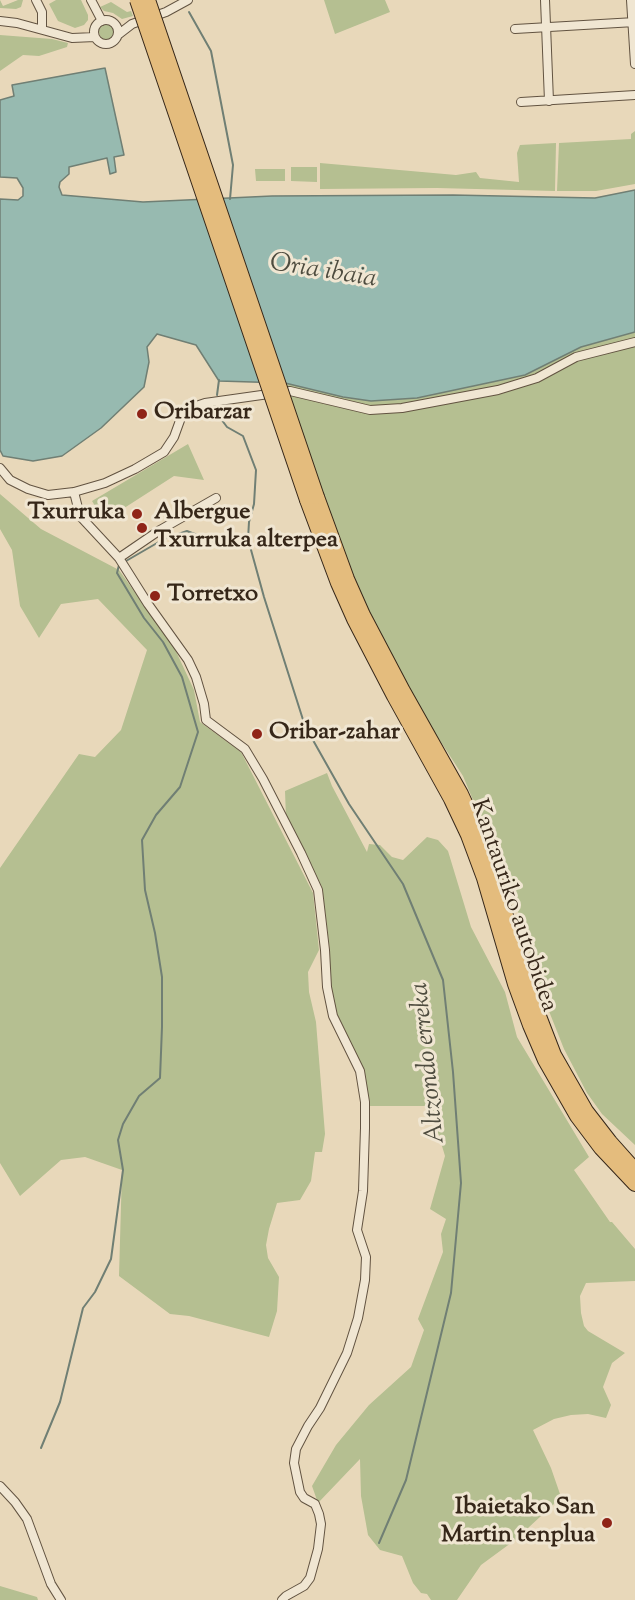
<!DOCTYPE html>
<html>
<head>
<meta charset="utf-8">
<style>
	body { margin:0 }
	canvas { display:block; background:#e8d8ba }
</style>
</head>
<body>
<canvas width="635" height="1600"></canvas>
<script>
const g = document.querySelector('canvas').getContext('2d');
g.lineJoin = 'round';
function paint(path, color) { g.fillStyle = color; g.fill(path, 'evenodd'); }
const toPath = rows => new Path2D(rows.map(r => 'M' + r).join(''));
function trace(path, color, width, dash) { g.strokeStyle = color; g.lineWidth = width; g.lineCap = dash ? 'butt' : 'round'; g.setLineDash(dash || []); g.stroke(path); }
function write(font, color, halo, rows, align = 'center') {
  g.font = font + ' "Sorts Mill Goudy",serif'; g.lineWidth = 6; g.setLineDash([]); g.textBaseline = 'middle'; g.strokeStyle = halo; g.fillStyle = color; for (const [text, x, y, turn = 0] of rows) {
    g.save(); g.translate(x, y); g.rotate((+turn || 0) * Math.PI / 180); g.textAlign = isNaN(turn) ? turn : align; if (halo) g.strokeText(text, 0, 0); g.fillText(text, 0, 0); g.restore();
  }
}
const green = toPath([
	[0,0,3,6,18,0,23,0,21,7,16,9,0,8],
	[56,0,81,0,88,15,88,20,84,25,75,28,58,21,49,4],
	[324,0,385,0,390,12,335,34],
	[111,2,127,12,131,11,133,16,122,19,113,13,104,11,100,7],
	'99 32a8 8 0 1 1 16 0a8 8 0 1 1-16 0Z',
	[0,35,52,39,68,43,67,47,39,56,23,55,0,71],
	[635,131,635,184,596,191,557,191,559,143,631,139,631,134],
	[556,143,555,191,437,188,320,189,320,163,456,175,476,172,480,178,519,182,517,153,520,145],
	[291,167,317,167,317,182,291,181],
	[255,169,285,169,285,181,256,181],
	[635,332,635,1145,602,1114,587,1093,564,1049,539,986,516,904,463,776,415,702,355,584,285,383,343,397,417,398,525,375,581,347],
	[188,444,204,480,174,476,104,521,92,501],
	[0,494,41,529,119,570,174,647,194,690,200,722,241,752,313,893,319,950,308,972,309,992,316,1022,325,1134,322,1152,315,1152,311,1181,300,1200,277,1203,269,1229,266,1245,268,1258,279,1277,277,1311,269,1337,189,1316,170,1314,119,1276,122,1170,85,1157,61,1160,20,1196,0,1163,0,868,79,754,95,757,121,730,147,650,98,599,61,604,39,638,20,606,12,550,0,529],
	[327,773,332,786,367,852,369,844,380,845,392,857,403,860,427,837,438,840,448,851,471,927,505,992,517,1037,589,1157,574,1170,610,1222,612,1222,635,1249,635,1281,586,1283,580,1296,581,1313,584,1326,588,1331,625,1353,612,1363,603,1387,611,1405,606,1418,588,1414,571,1415,554,1419,533,1430,551,1468,560,1494,554,1504,515,1540,481,1565,457,1600,431,1600,427,1594,421,1593,413,1583,402,1556,380,1550,368,1535,361,1496,360,1459,318,1503,312,1486,336,1445,369,1405,411,1367,424,1330,418,1319,443,1252,441,1234,446,1219,430,1209,445,1156,430,1106,370,1106,363,1070,341,1026,335,1007,330,984,330,951,322,887,286,818,285,791],
	[0,1586,37,1597,38,1600,0,1600]
]);
const water = toPath([
	[105,68,124,155,114,157,116,172,110,174,107,158,69,167,69,174,60,182,59,187,62,195,143,202,272,196,453,195,595,198,635,190,635,332,581,347,525,375,417,398,371,401,343,397,285,383,219,381,196,345,157,334,147,347,149,362,144,387,101,428,62,456,33,461,3,456,0,450,0,199,18,200,23,196,23,188,17,178,0,177,0,100,14,96,12,85,105,68]
]);
const stream = toPath([
	[189,12,211,51,233,165,230,199],
	[217,395,219,380],
	[216,407,215,411,227,427,243,436,256,470,254,504,249,522,248,539,264,597,305,726,349,804,403,884,443,980,453,1072,461,1183,451,1293,406,1480,379,1543],
	[126,561,164,539,187,531,228,547,240,546,248,539],
	[41,1448,60,1402,83,1308,95,1292,111,1259,123,1170,118,1140,123,1124,139,1096,160,1078,162,1027,162,977,155,933,145,890,142,840,156,815,180,787,198,732,182,677,163,642,144,618,117,573,119,565]
]);
const street = toPath([
	[36,0,42,12,42,29],
	[91,0,102,21],
	[545,0,549,101],
	[631,0,635,64],
	'94 32a12 12 0 1 1 24 0a12 12 0 1 1-24 0Z',
	[0,21,17,23,72,38,95,37],
	[515,29,635,22],
	[119,34,132,24,166,12,188,0],
	[521,102,635,95],
	[0,468,10,480,28,489,48,495,74,492,105,483,135,469,164,452,174,437,182,415,193,407,205,403,290,391,370,410,402,408,498,390,537,378,576,357,635,342],
	[74,492,80,516,119,558,148,604,188,660,196,677,204,704,206,720,245,749,263,779,301,853,318,890,325,950,327,987,333,1016,360,1071,365,1102,365,1128,363,1191,357,1230,366,1257,365,1280,358,1318,347,1353,320,1408,308,1426,296,1449,294,1463,300,1492,304,1498,315,1504,319,1514,321,1524,318,1549,310,1578,304,1586,286,1596,282,1600],
	[119,558,160,530,216,498],
	[0,1486,15,1502,27,1519,51,1584,61,1600]
]);
const highway = toPath([
	[317,497,347,579,363,615,403,691,461,794,478,831,494,875,525,980,554,1055,586,1111,610,1142,635,1170],
	[307,500,338,583,354,619,394,696,451,799,468,835,484,878,515,984,530,1025,545,1060,577,1116,601,1148,635,1184]
]);
const highwayBridge = toPath([
	[137,0,307,500],
	[148,0,317,497]
]);
const markers = [
	[142,414,6,"#8f2418"],
	[137,514,6,"#8f2418"],
	[142,528,6,"#8f2418"],
	[155,596,6,"#8f2418"],
	[257,734,6,"#8f2418"],
	[607,1523,6,"#8f2418"]
];
const poiNames = [
	["Oribarzar",154,414],
	["Txurruka",125,514,"right"],
	["Albergue",154,514],
	["Txurruka alterpea",154,542],
	["Torretxo",167,596],
	["Oribar-zahar",269,734],
	["Ibaietako San",595,1509,"right"],
	["Martin tenplua",595,1537,"right"]
];
const streetNames = [
	["Kantauriko autobidea",512,906,71]
];
const waterNames = [
	["Oria ibaia",323,273,9],
	["Altzondo erreka",430,1063,-96]
];
paint(green, '#b5bf91');
paint(water, '#97bab0');
trace(water, '#707f74', 1.5);
trace(stream, '#707f74', 2);
trace(street, '#625341', 10);
trace(highway, '#362719', 16);
trace(street, '#f0e6d2', 8);
trace(highway, '#e4bc7d', 14);
trace(highwayBridge, '#362719', 16, []);
trace(highwayBridge, '#e4bc7d', 14);
for (const [x, y, r, color] of markers) { const dot = new Path2D(); dot.arc(x, y, r, 0, 2 * Math.PI); g.fillStyle = color; g.fill(dot); trace(dot, '#f0e6d2', 2); }
write('bold 24px', '#362719', '#f0e6d2', poiNames, 'left');
write('24px', '#362719', '#f0e6d2', streetNames);
write('italic 26px', '#4e4c3f', '#f0e6d2', waterNames);
</script>
</body>
</html>
